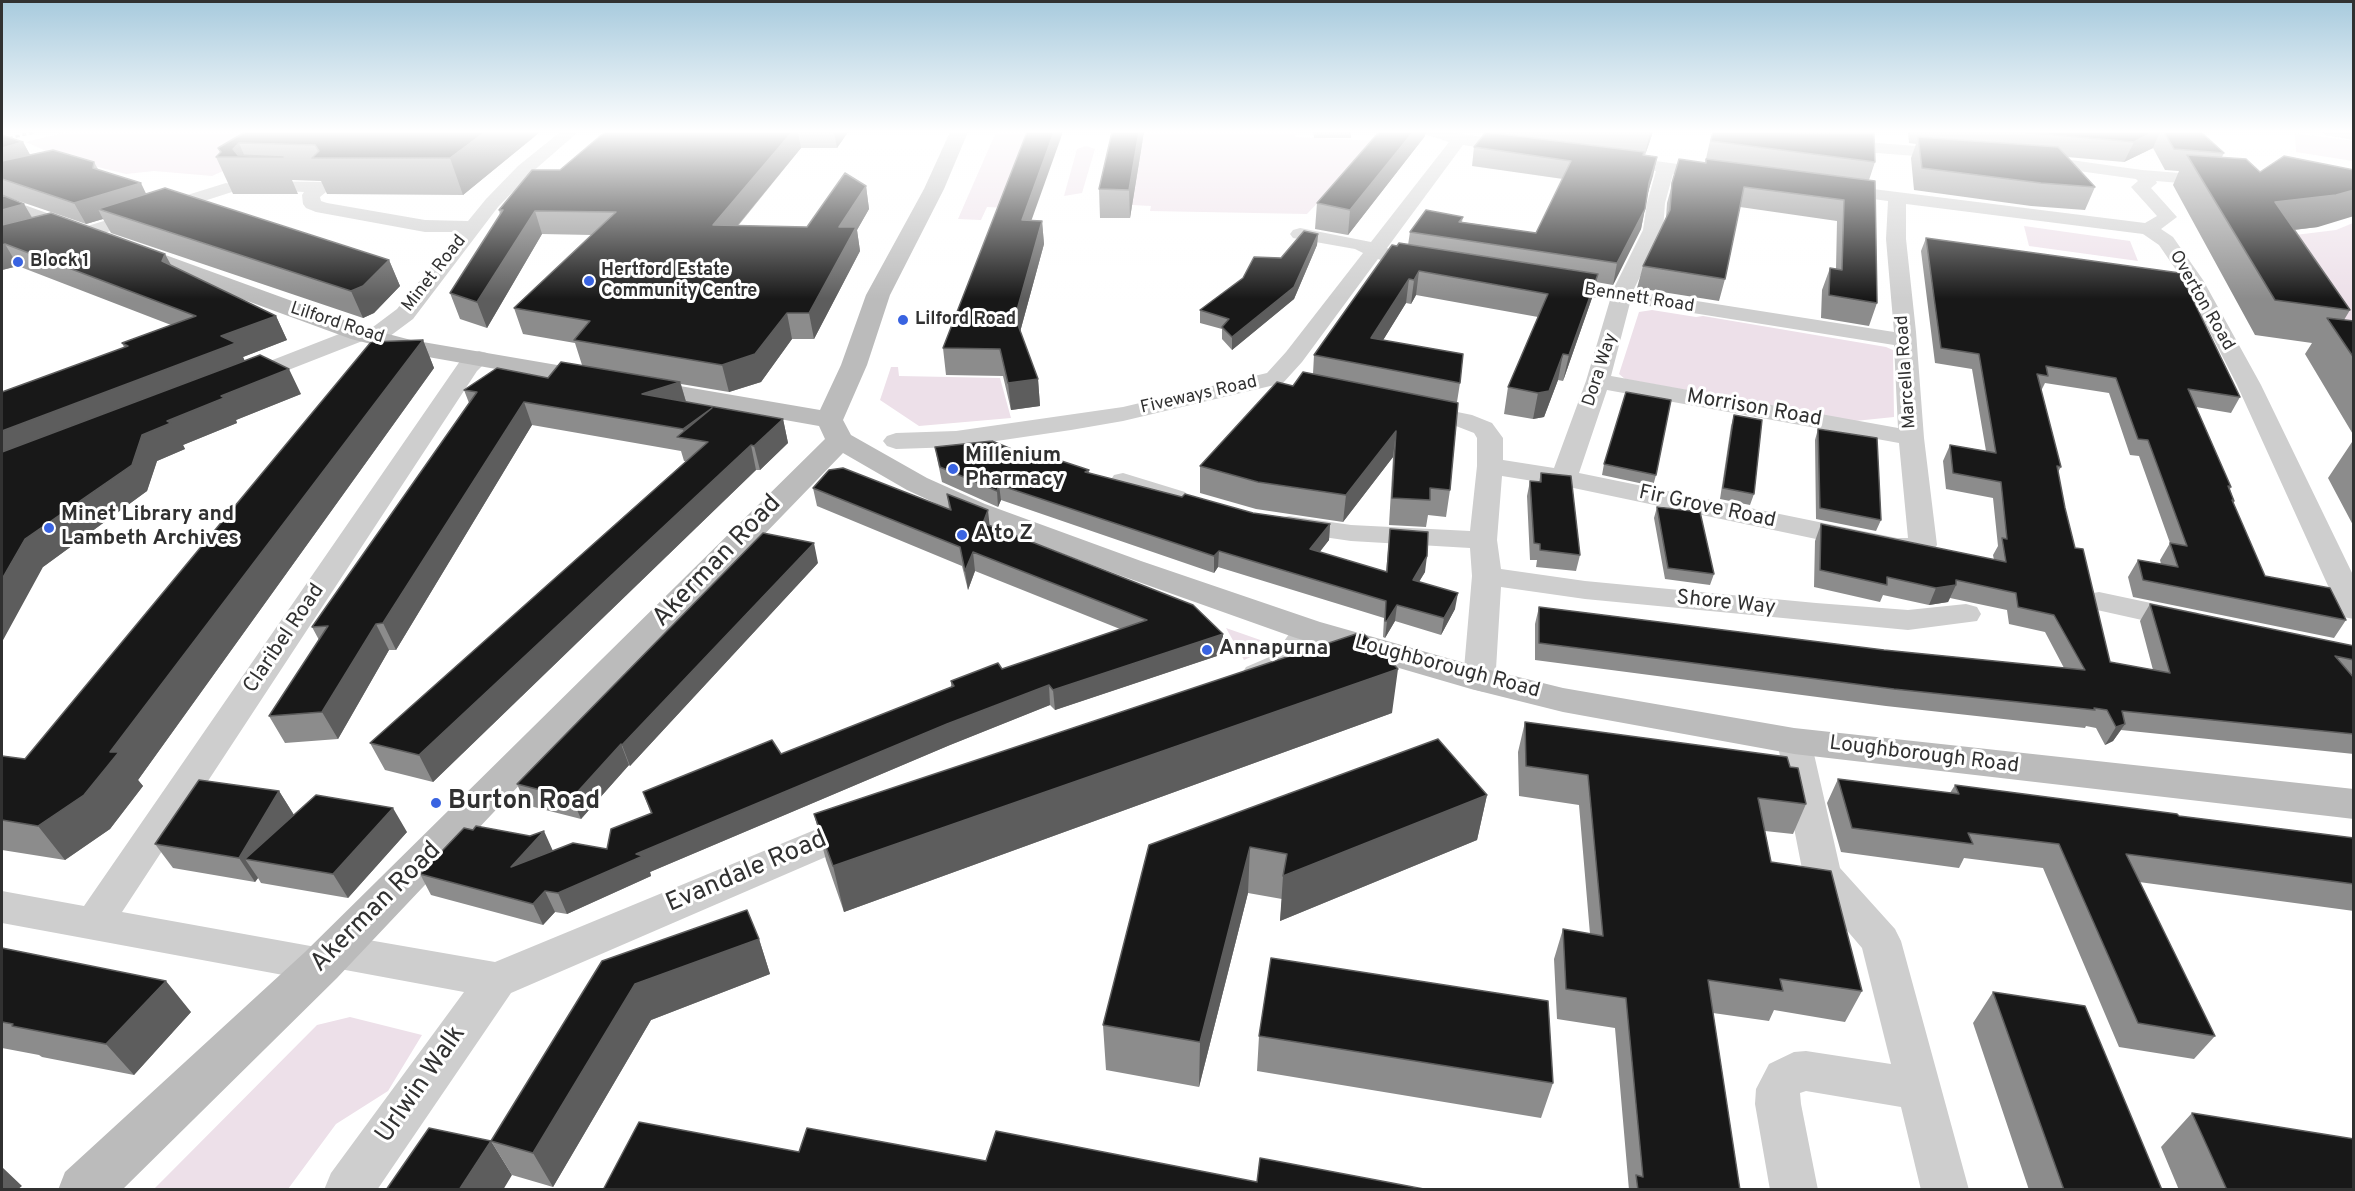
<!DOCTYPE html>
<html>
<head>
<meta charset="utf-8">
<style>
	body { margin:0 }
	#map { position:relative; width:2355px; height:1191px; overflow:hidden; background:#fff; font-family:Overpass,sans-serif }
	canvas { display:block }
	.frame { position:absolute; inset:0; border:3px solid #313131; pointer-events:none }
</style>
</head>
<body>
<div id="map">
<canvas width="2355" height="1191"></canvas>
<div class="frame"></div>
</div>
<script>
const g = document.querySelector('canvas').getContext('2d');
g.lineJoin = 'round';
function paint(path, color) { g.fillStyle = color; g.fill(path, 'evenodd'); }
const toPath = rows => new Path2D(rows.map(r => 'M' + r).join(''));
function trace(path, color, width, dash) { g.strokeStyle = color; g.lineWidth = width; g.lineCap = dash ? 'butt' : 'round'; g.setLineDash(dash || []); g.stroke(path); }
function write(font, color, halo, rows, align = 'center') {
  g.font = font + ' Overpass,sans-serif'; g.lineWidth = 6; g.setLineDash([]); g.textBaseline = 'middle'; g.strokeStyle = halo; g.fillStyle = color; for (const [text, x, y, turn = 0] of rows) {
    g.save(); g.translate(x, y); g.rotate((+turn || 0) * Math.PI / 180); g.textAlign = isNaN(turn) ? turn : align; if (halo) g.strokeText(text, 0, 0); g.fillText(text, 0, 0); g.restore();
  }
}
const green = toPath([
	[67,132,301,132,277,146,212,176,154,171,126,174,61,158,26,142],
	[996,132,1036,132,1007,208,987,207,981,220,958,219],
	[1144,132,1295,132,1296,137,1376,141,1307,214,1150,211,1151,206,1132,205],
	[2295,133,2353,141,2353,161,2296,152],
	[1086,146,1095,149,1082,193,1064,196,1077,149],
	[2353,223,2353,347,2295,235,2336,230],
	[2024,226,2130,241,2138,261,2029,246],
	[1652,310,1696,317,1703,316,1886,347,1893,350,1894,417,1855,421,1625,379,1619,374,1639,312],
	[891,367,898,367,899,376,1000,378,1011,418,919,426,880,400],
	[1226,628,1266,642,1262,652,1244,660],
	[350,1017,422,1035,388,1091,336,1124,288,1189,154,1189,317,1025]
]);
const street = toPath([
	[560,132,578,132,530,174,498,207,413,319,382,342,374,344,365,340,250,385,242,387,234,385,230,380,234,375,352,329,360,327,369,330,397,309,459,232,425,232,316,212,306,208,303,204,302,195,304,192,261,190,255,189,252,185,255,181,323,182,329,183,332,187,320,197,321,201,327,203,425,220,468,221,486,199,518,166,560,132],
	[1425,132,1451,132,1518,143,1526,148,1518,153,1463,145,1387,248,1399,254,1402,258,1399,262,1392,264,1378,259,1302,362,1283,383,1123,421,1071,430,956,447,896,449,887,446,883,441,887,436,896,433,956,431,1123,407,1267,373,1286,352,1363,253,1355,249,1293,238,1290,234,1293,230,1300,228,1371,242,1449,142,1427,135,1425,132],
	[1762,132,1793,132,1825,139,1955,149,1963,154,1955,159,1825,149,1764,135,1762,132],
	[2323,132,2354,132,2354,140,2325,135,2323,132],
	[2035,155,2142,170,2217,176,2223,177,2226,181,2223,185,2217,186,2156,181,2157,183,2151,188,2177,217,2161,229,2173,237,2203,280,2261,385,2354,577,2354,619,2343,617,2339,610,2237,385,2183,280,2159,245,2143,234,1906,204,1906,239,1916,332,1924,438,1937,545,1933,551,1897,556,1564,486,1502,476,1497,540,1501,569,1585,581,1816,603,1908,610,1966,604,1977,607,1981,614,1977,621,1908,630,1585,599,1501,587,1496,669,1500,681,1496,689,1484,692,1472,689,1464,669,1472,576,1470,548,1351,541,1289,532,1279,530,1275,524,1279,518,1289,516,1351,525,1470,531,1477,466,1477,438,1474,433,1456,426,1409,416,1406,411,1409,406,1418,404,1472,415,1492,423,1503,438,1503,460,1554,468,1586,381,1610,300,1555,291,1548,289,1545,285,1548,281,1555,279,1614,288,1643,230,1647,203,1656,171,1610,165,1608,161,1610,157,1616,156,1717,169,1723,170,1726,174,1723,178,1717,179,1673,174,1665,203,1663,230,1633,291,1894,332,1886,239,1888,201,1827,193,1824,189,1827,185,1833,184,2145,223,2157,216,2131,187,2138,181,2136,179,2029,164,2027,160,2029,156,2035,155],
	[1630,303,1894,345,1898,428,1611,376,1630,303],
	[1607,390,1899,443,1908,538,1897,538,1579,473,1607,390],
	[226,183,232,184,235,188,232,192,92,237,85,239,78,237,75,233,78,229,226,183],
	[479,351,487,353,490,358,477,371,122,912,316,947,320,939,334,934,495,962,846,817,859,813,872,817,877,827,872,837,511,993,377,1190,324,1190,331,1173,464,992,340,969,336,977,321,982,2,923,2,891,84,906,460,361,471,353,479,351],
	[1123,473,1185,492,1189,498,1185,504,1175,506,1114,487,1110,481,1114,475,1123,473],
	[2099,592,2198,613,2202,620,2198,627,2187,630,2088,608,2084,601,2088,594,2099,592],
	[1308,620,1319,623,1324,630,1296,669,1257,686,1246,683,1241,675,1246,667,1274,655,1297,623,1308,620],
	[1794,729,1806,732,1811,741,1840,868,1895,929,1901,941,1969,1190,1921,1190,1901,1107,1806,1091,1800,1093,1801,1104,1818,1190,1770,1190,1755,1104,1756,1089,1769,1064,1794,1052,1806,1051,1891,1064,1862,948,1808,885,1803,874,1777,741,1782,732,1794,729]
]);
const secondary = toPath([
	[950,132,968,132,944,189,890,295,867,365,843,420,851,435,927,478,985,504,1141,561,1320,622,1486,669,1563,688,1794,728,2354,789,2354,819,1794,754,1563,712,1471,689,1296,638,1119,575,963,516,907,490,843,453,577,728,561,741,337,978,122,1190,58,1190,65,1172,305,952,825,439,819,426,411,354,351,339,122,255,119,250,122,245,130,244,138,245,369,329,411,340,820,410,841,365,866,295,924,189,950,132],
	[2,197,86,227,89,231,86,235,79,237,2,210,2,197]
]);
const rail = toPath([
	[2,140,34,132]
]);
const wall = toPath([
	[245,132,540,132,463,195,327,194,321,181,292,180,298,194,233,194,216,157,220,152,218,148],
	[605,132,848,132,837,148,801,148,738,226,807,227,866,186,869,209,857,230,860,251,814,339,792,339,761,382,729,392,681,384,686,402,783,419,788,443,760,470,756,470,433,782,385,770,370,743,686,461,684,461,681,451,532,425,396,650,389,650,338,739,285,743,269,716,319,640,312,627,469,403,464,390,548,378,582,365,575,343,523,334,514,308,592,235,542,234,487,328,460,319,450,293,500,215,499,210,560,170],
	[1144,132,1130,218,1100,218,1099,189],
	[1313,132,1351,132,1351,138,1314,138],
	[1379,132,1426,132,1425,136,1348,235,1315,229,1317,203],
	[1495,132,1653,132,1645,155,1657,157,1648,193,1641,229,1613,285,1596,282,1592,298,1563,381,1558,380,1544,417,1533,419,1504,414,1508,387,1538,317,1416,295,1411,304,1406,303,1383,340,1460,383,1457,402,1450,490,1446,517,1428,515,1426,527,1389,525,1393,457,1343,522,1256,509,1200,493,1200,466,1293,386,1313,374,1314,355,1397,246,1408,245,1410,232,1463,217,1462,222,1536,233,1563,179,1472,166,1474,147],
	[1712,132,1875,162,1869,180,1877,303,1869,326,1821,318,1822,290,1830,268,1836,269,1837,221,1740,207,1725,279,1719,301,1637,288,1643,266,1666,218,1667,203,1679,159,1705,163],
	[1908,132,2201,132,2224,153,2222,157,2318,227,2294,230,2350,310,2344,320,2354,321,2354,436,2305,354,2312,343,2255,335,2173,185,2179,171,2165,170,2153,148,2124,162,2067,157,2095,187,2085,210,2031,206,1914,190,1911,158,1916,144,1909,143],
	[2,135,23,142,30,155,94,162,98,169,146,194,389,260,400,286,374,313,363,318,111,233,103,219,86,224,7,197,24,204,32,217,171,265,276,316,287,340,243,357,244,360,301,394,236,420,237,423,183,445,185,449,157,461,147,491,43,567,124,347,122,343,171,325,18,266,2,270],
	[1032,220,1042,221,1044,244,1020,332,1038,379,1040,406,1011,410,1003,376,946,375,943,348],
	[1318,234,1317,245,1294,299,1232,350,1222,339,1222,329,1200,323,1200,310],
	[1926,238,2240,397,2231,413,2196,407,2231,487,2230,489,2234,501,2233,503,2265,576,2346,620,2334,638,2133,597,2128,577,2138,560,2161,564,2160,560,2170,543,2139,456,2130,455,2109,393,2045,383,2041,391,2061,467,2058,472,2065,508,2075,548,2110,662,2153,670,2140,621,2150,604,2354,646,2354,676,2353,677,2354,678,2354,754,2121,730,2113,741,2105,745,2096,728,2086,726,2085,728,1886,706,1535,660,1535,624,1539,607,1884,650,2064,668,2045,632,2009,624,2007,610,1950,598,1948,602,1929,605,1883,595,1880,602,1814,587,1815,541,1821,524,1994,560,1993,555,1998,546,1993,498,1946,489,1943,461,1950,445,1986,451,1972,369,1935,363,1921,251],
	[423,340,434,368,138,780,143,786,110,829,65,860,2,850,2,756,25,759],
	[1734,415,1754,494,1750,505,1720,499,1731,426],
	[1818,429,1881,520,1876,531,1816,519,1815,440],
	[2354,439,2354,527,2328,478],
	[935,447,1026,455,1089,470,1089,473,1182,497,1253,513,1330,524,1329,540,1319,552,1386,572,1390,529,1425,572,1419,582,1455,609,1441,635,1395,621,1385,638,1383,637,1384,618,1218,567,1214,573,1001,500,998,507,942,482,938,463],
	[1604,464,1656,475,1653,486,1602,475],
	[1541,473,1580,555,1576,571,1536,567,1537,560,1530,560,1527,496,1530,481,1539,482],
	[813,488,949,510,947,494,990,526,1223,634,1223,654,1055,710,1050,705,950,745,650,872,651,876,567,914,555,912,543,925,431,895,420,874,473,830,553,851,607,849,651,814,643,792,781,754,951,687,951,681,1002,669,1120,629,975,571,968,590,962,566,817,506],
	[1657,507,1714,574,1710,585,1665,579,1654,518],
	[818,563,630,766,629,765,581,819,526,805,517,784],
	[1392,713,844,912,826,860,814,814],
	[1525,722,1790,767,1806,804,1793,834,1765,831,1771,862,1862,991,1845,1022,1774,1010,1769,1021,1713,1013,1740,1190,1629,1190,1615,1028,1557,1019,1554,959,1563,929,1590,934,1579,805,1519,796,1518,752],
	[1838,779,1950,793,1955,785,2179,816,2354,838,2354,911,2139,882,2215,1036,2194,1059,2119,1047,2043,868,1964,858,1959,868,1841,852,1827,803],
	[279,791,294,815,407,832,348,898,261,883,258,878,255,882,173,868,155,844],
	[1487,795,1477,840,1280,921,1282,899,1248,893,1199,1087,1106,1070,1103,1025,1149,845],
	[759,939,770,974,651,1020,553,1187,512,1175,491,1141,602,961],
	[2,948,191,1012,134,1075,42,1057,39,1055,2,1048],
	[1993,992,2162,1190,2029,1190,1973,1023],
	[1259,1036,1553,1083,1541,1118,1257,1071],
	[2192,1113,2354,1190,2179,1190,2161,1147]
]);
const shadedWall = toPath([
	[485,132,540,132,463,195,450,158],
	[792,132,798,132,801,148,718,249,713,225],
	[834,132,848,132,837,148],
	[1054,132,1063,132,1023,244,1022,220],
	[1139,132,1144,132,1130,218,1129,190],
	[1413,132,1426,132,1425,136,1348,235,1350,210],
	[1650,132,1653,132,1645,155],
	[2153,132,2160,132,2153,148,2124,162,2134,142],
	[23,142,34,162,2,170,2,148],
	[239,143,245,157,237,157,233,149],
	[1657,157,1653,176,1645,202,1649,183],
	[141,183,151,204,98,209,103,219,86,224,74,203],
	[866,186,869,209,857,230,860,251,814,339,809,313,839,227],
	[2354,190,2354,216,2318,227,2258,234,2275,202],
	[24,204,36,225,2,234,2,210],
	[1645,209,1641,229,1613,285,1617,263],
	[535,211,542,234,487,328,477,302],
	[1042,221,1044,244,1017,343,1015,317],
	[1318,234,1317,245,1294,299,1232,350,1232,337],
	[5,244,18,266,2,270,2,245],
	[165,254,177,276,162,261],
	[389,260,400,286,374,313,363,318,351,291],
	[1419,271,1416,295,1411,304,1414,280],
	[1598,274,1592,298,1563,381,1569,355],
	[1409,279,1406,303,1369,363,1371,338],
	[787,313,792,339,761,382,729,392,722,365],
	[276,316,287,340,243,357,248,367,2,464,2,431,221,336],
	[423,340,434,368,138,780,143,786,110,829,65,860,38,826,110,752],
	[1563,354,1558,380,1544,417,1533,419,1538,393],
	[289,369,301,394,236,420,237,423,183,445,185,449,157,461,147,491,43,567,2,642,2,579,25,539,142,435,167,421,221,396],
	[1038,379,1040,406,1011,410,1008,383],
	[680,382,687,405,642,394],
	[524,402,532,425,396,650,383,623],
	[712,408,685,438,683,429],
	[783,419,788,443,760,470,754,446],
	[1396,431,1393,457,1343,522,1346,495],
	[751,445,756,470,433,782,419,755],
	[999,485,1001,500,998,507,997,491],
	[988,510,990,529,983,523],
	[1330,524,1329,540,1309,566,1310,549],
	[814,543,818,563,630,766,622,745],
	[1219,551,1218,567,1214,573,1214,556],
	[973,552,975,571,968,590,965,571],
	[1427,556,1425,572,1410,596,1413,580],
	[1956,585,1948,602,1929,605,1936,588],
	[1458,593,1455,609,1441,635,1444,618],
	[1397,605,1395,621,1385,638,1387,621],
	[376,624,389,650,338,739,322,712],
	[1223,634,1223,654,1055,710,1053,690],
	[1398,669,1392,713,844,912,833,866],
	[1049,685,1050,705,950,745,650,872,651,876,567,914,558,893,636,854,947,724],
	[2125,724,2113,741,2105,745,2116,727],
	[621,744,629,765,581,819,572,798],
	[279,791,294,815,245,859,258,878,255,882,239,858],
	[1487,795,1477,840,1280,921,1283,876],
	[393,808,407,832,348,898,333,874],
	[544,831,553,851,511,867],
	[1250,847,1248,893,1199,1087,1200,1042],
	[545,891,555,912,543,925,533,904],
	[759,939,770,974,651,1020,553,1187,533,1153,635,984],
	[166,981,191,1012,134,1075,106,1044],
	[491,1141,512,1175,503,1190,459,1190],
	[2,1167,22,1186,17,1190,2,1190]
]);
const building = toPath([
	[245,132,485,132,450,158,312,158,319,151,315,145,239,143,233,149,238,155,283,157,216,157,221,152,218,148,245,132],
	[605,132,792,132,713,225,807,227,845,173,866,186,839,227,856,227,809,313,787,313,755,354,722,365,574,340,590,321,514,308,616,212,535,211,477,302,450,293,503,210,499,210,532,170,560,170,605,132],
	[1027,132,1054,132,1022,220,1042,221,1015,317,1038,379,1008,383,1000,349,943,348,1027,132],
	[1112,132,1139,132,1129,190,1099,189,1112,132],
	[1379,132,1413,132,1350,210,1317,203,1379,132],
	[1486,132,1644,152,1643,155,1657,157,1649,183,1645,209,1617,263,1410,232,1426,210,1463,217,1459,222,1536,233,1571,161,1474,147,1486,132],
	[1713,132,1874,133,1875,162,1711,141,1713,132],
	[2020,132,2153,132,2134,142,2020,132],
	[2164,132,2201,132,2224,153,2174,149,2164,132],
	[2,135,23,142,2,148,2,135],
	[1918,137,2058,147,2095,187,2041,183,1922,168,1918,137],
	[53,150,94,162,93,168,141,183,74,203,2,179,2,161,53,150],
	[2187,155,2246,159,2260,172,2284,156,2354,170,2354,190,2336,195,2275,202,2350,310,2275,300,2187,155],
	[1679,159,1706,163,1706,159,1875,181,1877,303,1829,295,1830,268,1842,270,1844,200,1744,187,1725,279,1643,266,1670,210,1672,183,1679,159],
	[165,188,389,260,363,286,351,291,98,209,165,188],
	[2,195,24,204,2,210,2,195],
	[51,213,165,254,162,261,276,316,221,336,236,343,2,431,2,392,128,346,122,343,196,316,5,244,2,245,2,225,51,213],
	[1304,231,1318,234,1294,287,1232,337,1222,327,1229,319,1200,310,1243,278,1254,257,1281,258,1304,231],
	[1926,238,2180,273,2240,397,2188,389,2231,487,2228,486,2234,501,2232,500,2265,576,2330,588,2346,620,2143,580,2138,560,2178,567,2170,543,2187,546,2148,440,2138,439,2116,378,2046,366,2048,376,2037,374,2061,467,2057,466,2065,508,2075,548,2083,549,2110,662,2170,673,2150,604,2354,646,2354,660,2335,656,2354,678,2354,734,2122,711,2125,724,2116,727,2107,710,2094,708,2095,710,1894,689,1539,643,1539,607,1884,650,2085,670,2054,615,2018,607,2016,593,1956,580,1956,585,1936,588,1887,577,1887,585,1820,570,1821,524,2006,562,2002,538,2007,539,2001,482,1953,473,1950,445,1996,453,1979,354,1941,348,1926,238],
	[1399,243,1598,274,1569,355,1563,354,1549,391,1538,393,1508,387,1548,294,1419,271,1414,280,1409,279,1371,338,1463,354,1460,383,1314,355,1392,245,1397,246,1399,243],
	[2327,318,2354,321,2354,358,2327,318],
	[423,340,110,752,119,752,84,795,38,826,2,820,2,756,25,759,371,342,423,340],
	[260,355,289,369,221,396,224,398,167,421,171,423,142,435,132,465,25,539,2,579,2,452,260,355],
	[561,362,680,382,642,394,783,419,754,446,751,445,419,755,370,743,708,442,677,437,712,408,683,429,524,402,383,623,376,624,322,712,269,716,328,626,312,627,477,392,464,390,497,368,548,378,561,362],
	[1303,372,1458,403,1450,490,1430,488,1430,500,1392,498,1396,431,1346,495,1258,482,1200,466,1277,382,1293,386,1303,372],
	[1626,392,1671,400,1656,475,1604,464,1626,392],
	[1734,415,1762,420,1754,494,1723,488,1734,415],
	[1818,429,1877,438,1881,520,1820,508,1818,429],
	[992,441,1026,455,1031,451,1089,470,1085,472,1182,497,1185,494,1253,513,1330,524,1310,549,1387,572,1390,529,1428,532,1427,556,1413,580,1458,593,1444,618,1397,605,1387,621,1385,621,1386,601,1219,551,1214,556,999,485,997,491,940,467,935,447,992,441],
	[843,468,951,510,947,494,988,510,983,523,1193,605,1223,634,1053,690,1049,685,947,724,636,854,643,856,558,893,545,891,533,904,420,874,464,828,473,830,476,826,530,836,544,831,511,867,573,843,607,849,611,829,652,813,643,792,772,740,781,754,954,686,951,681,998,663,1002,669,1147,620,973,552,965,571,960,547,813,488,829,470,843,468],
	[1541,473,1571,476,1580,555,1540,550,1540,544,1534,543,1530,481,1541,482,1541,473],
	[1657,507,1700,512,1714,574,1668,568,1657,507],
	[763,533,814,543,622,745,621,744,572,798,517,784,763,533],
	[1362,632,1398,669,833,866,814,814,1362,632],
	[1525,722,1787,757,1790,767,1798,768,1806,804,1758,798,1771,862,1831,871,1862,991,1780,979,1783,991,1708,980,1740,1190,1638,1190,1636,1175,1643,1177,1626,998,1566,989,1563,929,1603,936,1588,775,1526,766,1525,722],
	[1438,739,1487,795,1283,876,1287,854,1250,847,1200,1042,1103,1025,1149,845,1438,739],
	[1838,779,1959,794,1955,785,2177,814,2179,816,2354,838,2354,884,2126,854,2215,1036,2138,1023,2059,844,1968,833,1973,844,1852,828,1838,779],
	[199,780,279,791,239,858,155,844,199,780],
	[316,795,393,808,333,874,245,859,316,795],
	[747,910,759,939,635,984,533,1153,491,1141,602,961,747,910],
	[2,948,166,981,106,1044,12,1026,13,1024,2,1022,2,948],
	[1271,958,1548,1001,1553,1083,1259,1036,1271,958],
	[1993,992,2085,1006,2162,1190,2064,1190,1993,992],
	[2192,1113,2354,1139,2354,1190,2227,1190,2192,1113],
	[639,1122,799,1152,807,1128,986,1161,996,1131,1257,1182,1260,1158,1429,1190,603,1190,639,1122],
	[429,1128,491,1141,459,1190,386,1190,429,1128]
]);
const markers = [
	[18,262,6,"#3963e1"],
	[589,281,6,"#3963e1"],
	[903,320,6,"#3963e1"],
	[953,469,6,"#3963e1"],
	[49,528,6,"#3963e1"],
	[962,535,6,"#3963e1"],
	[1207,650,6,"#3963e1"],
	[436,803,6,"#3963e1"]
];
const farPoinames = [
	["Block 1",30,262],
	["Hertford Estate",601,271],
	["Community Centre",601,292],
	["Lilford Road",915,320]
];
const farStreetnames = [
	["Minet Road",435,274,-52],
	["Bennett Road",1639,299,9],
	["Overton Road",2201,301,60],
	["Lilford Road",337,324,18],
	["Dora Way",1601,370,-72],
	["Marcella Road",1907,372,-94],
	["Fiveways Road",1199,396,-13]
];
const streetNames = [
	["Morrison Road",1754,409,10],
	["Fir Grove Road",1707,508,12],
	["Shore Way",1726,604,6],
	["Claribel Road",285,639,-56],
	["Loughborough Road",1447,668,15],
	["Loughborough Road",1924,756,7]
];
const poiNames = [
	["Millenium",965,457],
	["Pharmacy",965,481],
	["Minet Library and",61,516],
	["Lambeth Archives",61,540],
	["A to Z",974,535],
	["Annapurna",1219,650]
];
const nearStreetnames = [
	["Akerman Road",718,562,-46],
	["Evandale Road",747,873,-23],
	["Akerman Road",377,908,-45],
	["Urlwin Walk",422,1085,-55]
];
const nearPoinames = [
	["Burton Road",448,803]
];
paint(green, '#ede0e9');
paint(street, '#cecece');
paint(secondary, '#bbb');
trace(rail, '#868686', 3, [4, 3]);
paint(wall, '#8c8c8c');
paint(shadedWall, '#5d5d5d');
paint(building, '#181818');
trace(building, '#5d5d5d', 1.5);
const sky = g.createLinearGradient(0, 0, 0, 299);
sky.addColorStop(0, '#a7cadd');
sky.addColorStop(0.44, '#fff');
sky.addColorStop(1, '#ffffff00');
g.fillStyle = sky;
g.fillRect(0, 0, 2355, 299);
for (const [x, y, r, color] of markers) { const dot = new Path2D(); dot.arc(x, y, r, 0, 2 * Math.PI); g.fillStyle = color; g.fill(dot); trace(dot, '#fff', 2); }
write('bold 18px', '#313131', '#fff', farPoinames, 'left');
write('18px', '#313131', '#fff', farStreetnames);
write('21px', '#313131', '#fff', streetNames);
write('bold 21px', '#313131', '#fff', poiNames, 'left');
write('26px', '#313131', '#fff', nearStreetnames);
write('bold 26px', '#313131', '#fff', nearPoinames, 'left');
</script>
</body>
</html>
